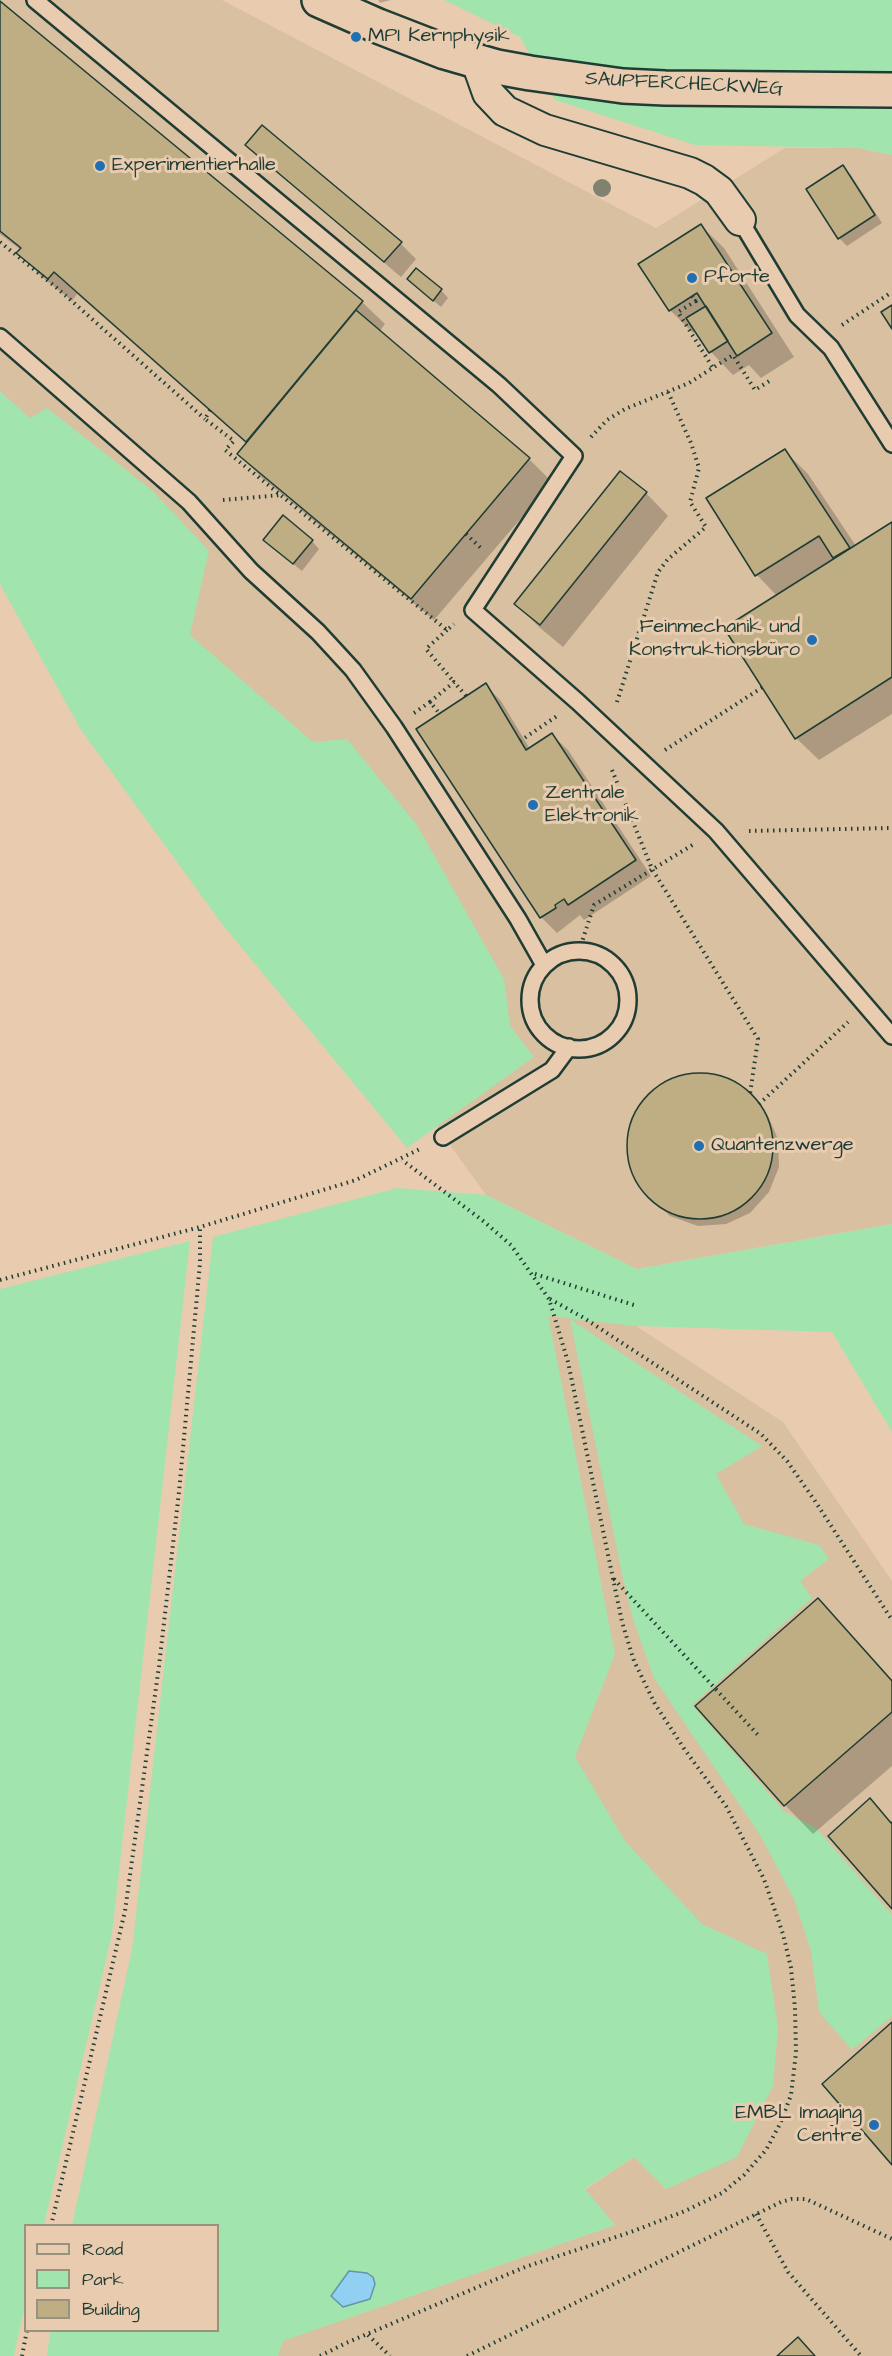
<!DOCTYPE html>
<html>
<head>
<meta charset="utf-8">
<style>
	body { margin:0 }
	#map { position:relative; width:892px; height:2356px; overflow:hidden; background:#e9ccb0; font-family:"Architects Daughter",sans-serif }
	canvas { display:block }
	.legend { position:absolute; left:24px; top:2224px; width:195px; height:108px; box-sizing:border-box; background:#e9ccb0; border:2px solid #98937e; margin:0; padding:8px 10px; list-style:none; font-size:18px; color:#1f3d34 }
	.legend li { display:flex; align-items:center; gap:12px; height:30px }
	.legend b { width:30px; border:2px solid #98937e }
</style>
</head>
<body>
<div id="map">
<canvas width="892" height="2356"></canvas>
<ul class="legend">
<li><b style="height:8px;background:#e9ccb0"></b>Road</li>
<li><b style="height:16px;background:#a2e4ae"></b>Park</li>
<li><b style="height:16px;background:#bfad84"></b>Building</li>
</ul>
</div>
<script>
const g = document.querySelector('canvas').getContext('2d');
g.lineJoin = 'round';
function paint(path, color) { g.fillStyle = color; g.fill(path, 'evenodd'); }
const toPath = rows => new Path2D(rows.map(r => 'M' + r).join(''));
function trace(path, color, width, dash) { g.strokeStyle = color; g.lineWidth = width; g.lineCap = dash ? 'butt' : 'round'; g.setLineDash(dash || []); g.stroke(path); }
function write(font, color, halo, rows, align = 'center') {
  g.font = font + ' "Architects Daughter",sans-serif'; g.lineWidth = 6; g.setLineDash([]); g.textBaseline = 'middle'; g.strokeStyle = halo; g.fillStyle = color; for (const [text, x, y, turn = 0] of rows) {
    g.save(); g.translate(x, y); g.rotate((+turn || 0) * Math.PI / 180); g.textAlign = isNaN(turn) ? turn : align; if (halo) g.strokeText(text, 0, 0); g.fillText(text, 0, 0); g.restore();
  }
}
const built = toPath([
	[0,0,222,0,656,228,785,148,859,148,892,155,892,1224,637,1269,486,1195,0,519],
	[547,1315,636,1326,783,1422,892,1581,892,2356,278,2356,282,2341,615,2225,585,2190,634,2157,737,2157,394,1968]
]);
const green = toPath([
	[444,0,892,0,892,155,859,148,695,145,555,100,520,37],
	[0,391,30,418,47,408,153,491,209,551,190,635,313,742,347,739,417,825,504,979,510,1026,534,1057,407,1148,222,924,81,730,2,588,0,583],
	[397,1188,486,1195,637,1269,892,1224,892,1432,832,1332,636,1326,570,1319,762,1446,716,1474,744,1524,819,1545,829,1559,800,1581,812,1598,692,1705,785,1812,816,1828,892,1915,892,2016,852,2050,819,2012,811,1951,794,1899,760,1835,654,1678,633,1619,622,1574,570,1319,570,1318,548,1315,615,1654,575,1757,625,1841,702,1924,767,1954,778,2029,773,2086,737,2157,666,2189,634,2157,585,2189,615,2225,283,2341,278,2356,47,2356,50,2331,218,2330,218,2226,72,2225,132,1949,213,1237],
	[190,1241,112,1934,44,2225,26,2226,25,2305,14,2356,0,2356,0,1289]
]);
const water = toPath([
	[349,2271,367,2273,373,2277,375,2284,370,2299,343,2307,331,2296,349,2271]
]);
const shadow = toPath([
	[378,0,391,0,380,3],
	[0,3,362,302,385,324,379,332,529,459,552,482,434,620,261,477,239,454,247,444,77,294,72,301,41,276,18,253,21,250,0,234],
	[247,145,401,244,416,259,401,277,263,160],
	[843,167,851,175,882,223,847,246,839,238],
	[701,226,724,248,794,357,761,378,749,365,733,375,711,352,696,330,693,333,670,310],
	[416,286,441,290,448,298,441,307],
	[785,451,808,474,856,546,892,523,892,714,819,760,796,738,777,596,757,575],
	[646,493,668,516,563,647,539,627,516,604],
	[312,541,319,549,302,571,272,547],
	[485,685,501,701,530,749,552,735,568,750,651,876,584,920,580,915,557,933,541,917,418,730],
	[699,1075,712,1076,739,1086,767,1114,778,1139,779,1167,769,1192,750,1213,726,1224,698,1226,670,1216,642,1189,630,1163,629,1135,639,1108,658,1088,682,1077],
	[818,1600,892,1680,892,1766,813,1834,785,1805]
]);
const building = toPath([
	[0,1,363,301,246,442,54,272,48,279,16,253,21,248,0,231,0,1],
	[262,125,402,242,384,262,245,145,262,125],
	[843,165,875,215,838,239,806,189,843,165],
	[701,224,772,333,737,356,697,293,669,311,638,264,701,224],
	[416,268,442,289,433,301,407,279,416,268],
	[892,305,892,329,881,312,892,305],
	[706,306,728,341,709,353,686,318,706,306],
	[356,310,530,458,411,599,237,454,356,310],
	[785,449,850,548,833,558,819,536,755,576,706,498,785,449],
	[620,471,647,492,540,625,514,604,620,471],
	[283,515,313,540,293,564,263,540,283,515],
	[892,522,892,677,795,739,724,628,892,522],
	[486,683,526,750,552,733,636,860,568,905,564,899,555,905,556,908,540,918,416,729,486,683],
	'627 1146a73 73 0 1 1 146 0a73 73 0 1 1-146 0Z',
	[818,1598,892,1681,892,1712,784,1806,695,1706,818,1598],
	[870,1798,891,1823,892,1822,892,1909,828,1836,870,1798],
	[892,2022,892,2165,822,2084,892,2022],
	[798,2337,815,2356,777,2356,798,2337]
]);
const path = toPath([
	[0,242,57,288,205,419],
	[692,296,696,301,700,298],
	[696,301,678,312,713,368],
	[842,325,892,292],
	[210,410,205,419,234,441,225,450,447,630,454,624],
	[591,437,607,420,625,409,689,383,733,355,755,390,771,380],
	[223,500,281,495],
	[466,534,483,550],
	[447,630,426,649,454,682],
	[430,702,454,682,466,696],
	[617,702,658,572,668,559,706,527,690,502,699,468,691,443,668,392],
	[414,713,430,702,439,713],
	[520,741,557,716],
	[665,750,763,687],
	[612,770,652,869,758,1039,750,1094],
	[749,831,892,828],
	[579,951,594,905,694,844],
	[759,1104,848,1022],
	[535,1274,637,1306],
	[0,1280,200,1227,356,1180,422,1148],
	[550,1299,584,1318,761,1434,787,1461,815,1501,892,1620],
	[614,1579,758,1735],
	[756,2214,788,2272,861,2356],
	[51,2226,125,1911,159,1666,179,1492,200,1263,200,1227],
	[368,2335,390,2356],
	[22,2356,27,2330],
	[320,2356,346,2343,525,2267,631,2232,685,2211,722,2193,744,2175,766,2150,780,2124,791,2095,796,2053,795,2008,791,1968,783,1934,764,1879,726,1806,685,1750,655,1704,634,1661,622,1622,568,1362,549,1299,511,1245,482,1220,402,1160],
	[467,2356,781,2202,792,2199,806,2199,892,2239]
]);
const lane = toPath([
	[35,0,499,385,574,456,473,610,578,702,716,831,892,1036],
	[740,220,797,315,831,348,892,444],
	[0,337,189,502,251,571,318,632,353,670,394,727,518,919,544,965],
	'530 1000a49 49 0 1 1 98 0a49 49 0 1 1-98 0Z',
	[443,1137,552,1070,569,1047]
]);
const street = toPath([
	[477,62,488,93,505,111,545,130,690,173,704,180,719,191,740,220]
]);
const secondary = toPath([
	[319,0,378,26,445,52,497,67,530,73,623,86,665,88,892,90]
]);
const trees = [
	[602,188]
];
const markers = [
	[356,37,6,"#1f6fb2"],
	[100,166,6,"#1f6fb2"],
	[692,278,6,"#1f6fb2"],
	[812,640,6,"#1f6fb2"],
	[533,805,6,"#1f6fb2"],
	[699,1146,6,"#1f6fb2"],
	[874,2125,6,"#1f6fb2"]
];
const poiNames = [
	["MPI Kernphysik",368,37],
	["Experimentierhalle",112,166],
	["Pforte",704,278],
	["Feinmechanik und",800,628,"right"],
	["Konstruktionsbüro",800,651,"right"],
	["Zentrale",545,794],
	["Elektronik",545,817],
	["Quantenzwerge",711,1146],
	["EMBL Imaging",862,2114,"right"],
	["Centre",862,2137,"right"]
];
const streetNames = [
	["SAUPFERCHECKWEG",684,85,3]
];
paint(built, '#d8c0a1');
paint(green, '#a2e4ae');
paint(water, '#92d0f3');
trace(water, '#6495a7', 1.5);
paint(shadow, '#0003');
paint(building, '#bfad84');
trace(building, '#1f3d34', 1.5);
trace(lane, '#1f3d34', 20);
trace(street, '#1f3d34', 34);
trace(secondary, '#1f3d34', 38);
trace(path, '#1f3d34', 4, [1.5, 4.5]);
trace(lane, '#e9ccb0', 15);
trace(street, '#e9ccb0', 30);
trace(secondary, '#e9ccb0', 33);
g.fillStyle = '#7e826f';
for (const [x, y] of trees) { g.beginPath(); g.arc(x, y, 9, 0, 2 * Math.PI); g.fill(); }
for (const [x, y, r, color] of markers) { const dot = new Path2D(); dot.arc(x, y, r, 0, 2 * Math.PI); g.fillStyle = color; g.fill(dot); trace(dot, '#e9ccb0', 2); }
write('20px', '#1f3d34', '#e9ccb0', poiNames, 'left');
write('20px', '#1f3d34', '#e9ccb0', streetNames);
</script>
</body>
</html>
